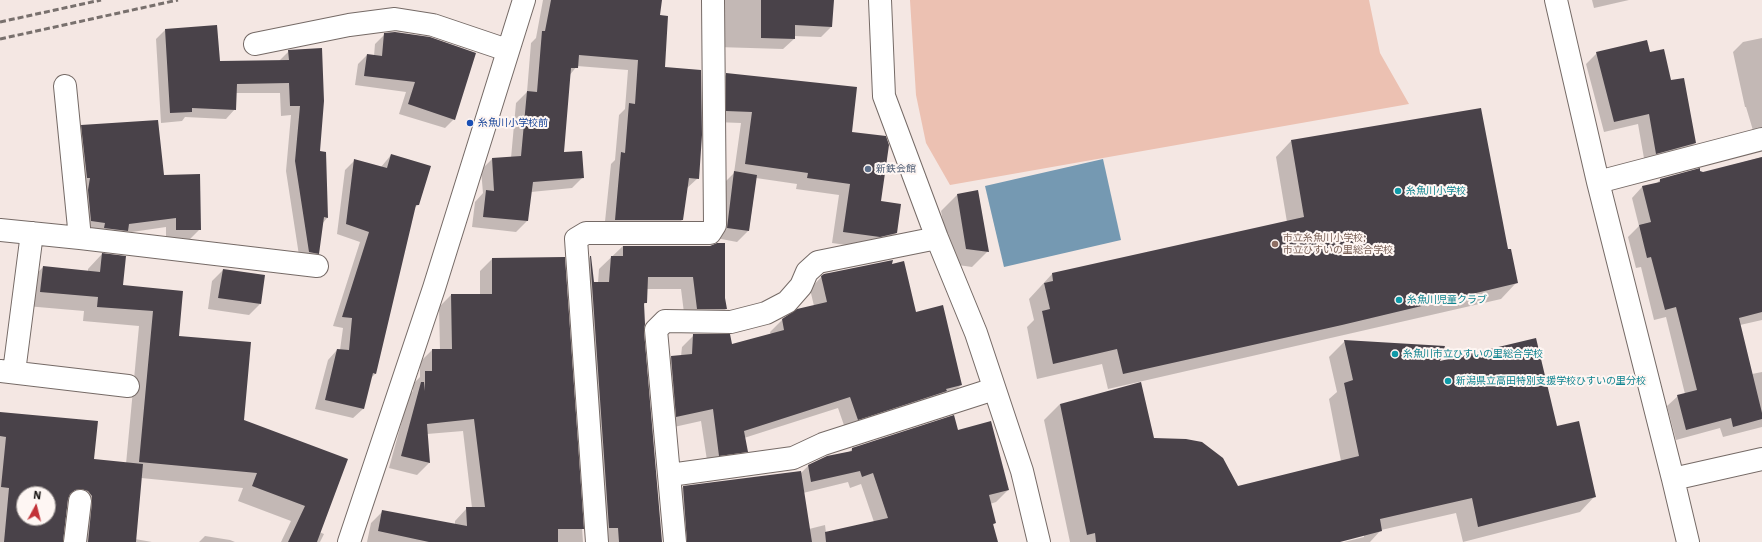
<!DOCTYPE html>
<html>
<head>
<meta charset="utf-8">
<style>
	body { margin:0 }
	#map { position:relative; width:1762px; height:542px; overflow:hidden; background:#f4e7e3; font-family:"IBM Plex Sans",sans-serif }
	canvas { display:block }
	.north { position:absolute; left:16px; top:486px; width:40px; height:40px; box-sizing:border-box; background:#fef6f3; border:1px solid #a39c9a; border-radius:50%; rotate:7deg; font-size:11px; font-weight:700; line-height:16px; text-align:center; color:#1a1614 }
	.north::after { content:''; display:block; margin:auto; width:14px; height:18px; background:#c23238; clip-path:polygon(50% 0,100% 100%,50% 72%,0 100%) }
</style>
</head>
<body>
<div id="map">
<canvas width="1762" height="542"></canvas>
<div class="north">N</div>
</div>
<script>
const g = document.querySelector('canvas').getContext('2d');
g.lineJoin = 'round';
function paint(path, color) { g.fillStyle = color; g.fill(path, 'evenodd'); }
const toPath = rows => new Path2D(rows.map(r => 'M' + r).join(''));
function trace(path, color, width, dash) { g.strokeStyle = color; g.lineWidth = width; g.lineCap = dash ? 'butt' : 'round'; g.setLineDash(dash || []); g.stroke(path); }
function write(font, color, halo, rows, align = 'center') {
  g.font = font + ' "IBM Plex Sans","Noto Sans JP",sans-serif'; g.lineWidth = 4; g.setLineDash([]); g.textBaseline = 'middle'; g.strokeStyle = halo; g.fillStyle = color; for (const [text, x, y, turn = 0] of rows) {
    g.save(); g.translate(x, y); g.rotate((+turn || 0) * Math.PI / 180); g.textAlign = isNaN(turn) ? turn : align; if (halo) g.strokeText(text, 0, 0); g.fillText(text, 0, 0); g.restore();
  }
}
const green = toPath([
	[910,0,1369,0,1380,53,1409,104,950,185,926,143,916,95]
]);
const water = toPath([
	[1103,159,1121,240,1004,267,985,186]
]);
const shadow = toPath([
	[543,0,661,0,659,16,663,67,698,178,686,189,682,220,671,231,604,231,611,164,615,160,619,115,625,109,628,70,577,66,569,76,563,153,583,177,572,188,531,192,527,221,516,232,472,227,475,202,483,193,481,170,492,159,511,158,516,103,527,92,531,43,536,38],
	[716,0,832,0,831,27,821,37,794,36,794,39,783,49,717,47],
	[1592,0,1629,0,1594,8],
	[165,30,219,62,279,61,289,51,318,151,325,153,327,218,322,224,318,253,309,263,300,262,286,171,291,115,281,116,280,93,236,93,235,109,226,119,185,117,182,121,161,123,156,39],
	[385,34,454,119,445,128,399,114,406,92,355,85,358,64,367,55,374,56,375,44],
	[1762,38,1762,144,1755,137,1746,107,1745,107,1733,52,1743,42],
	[1597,53,1650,53,1670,82,1695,143,1684,154,1645,164,1638,124,1604,132,1586,64],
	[727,74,851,133,879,202,896,233,884,245,868,248,832,243,839,195,796,189,797,184,756,178,749,230,737,242,716,238,723,184,734,173,741,123,715,122,715,85],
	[82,126,163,176,200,229,190,239,166,240,166,227,125,233,81,231,72,136],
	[1291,141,1507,251,1516,283,1501,299,1108,389,1102,364,1037,379,1027,327,1034,320,1029,299,1052,274,1287,222,1276,157],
	[391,155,418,205,414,208,375,374,370,379,363,409,353,418,315,409,328,360,337,350,340,350,343,328,333,326,360,242,337,234,345,170,354,161,381,167],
	[1762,157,1762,320,1740,325,1752,374,1762,372,1762,427,1723,437,1720,428,1676,440,1667,406,1678,396,1685,394,1666,317,1654,320,1641,267,1636,268,1628,237,1639,226,1632,198,1642,187,1656,184,1660,180,1703,173],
	[978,192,988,251,972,267,951,264,941,211,957,195],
	[623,246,710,246,726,309,714,321,685,321,681,289,647,289,646,302,643,306,643,331,661,542,597,542,578,270,590,257,593,283,598,283,599,269],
	[102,254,122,286,182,292,177,337,243,421,346,459,319,532,324,534,320,542,281,542,291,521,238,501,243,488,141,478,135,539,152,542,78,542,75,503,69,500,67,500,62,542,0,542,0,413,93,460,126,464,139,326,83,321,84,311,26,306,29,282,43,267,88,272,88,269],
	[24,494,48,494,48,518,24,518],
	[564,258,583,542,367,542,371,523,383,511,455,525,455,521,467,508,472,508,463,431,427,434,429,463,417,475,389,468,409,395,413,391,413,384,420,377,420,362,432,350,440,350,439,307,451,295,480,295,480,271,492,259],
	[891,265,915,313,961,385,949,397,846,431,838,408,744,438,746,451,734,463,708,467,701,421,665,429,659,369,671,357,681,356,682,347,694,335,731,346,771,335,770,332,782,320,814,306,810,289,824,274],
	[223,270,260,304,249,315,208,309,212,281],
	[1345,341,1438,363,1556,428,1595,496,1580,512,1463,542,1456,513,1381,530,1370,542,1344,542,1364,537,1364,535,1336,542,1070,542,1044,420,1060,404,1153,439,1237,487,1341,461,1329,399,1337,392,1329,357],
	[957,431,1008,490,996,502,990,504,995,523,993,525,997,542,675,542,671,499,683,487,800,472,801,473,808,466,849,452,852,449],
	[848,482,850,488,861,484,874,522,826,533,825,525,809,529,803,493],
	[205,536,230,540,235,542,199,542]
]);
const building = toPath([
	[551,0,662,0,660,15,668,16,665,67,701,70,702,135,699,179,689,178,683,220,615,220,621,152,625,153,629,103,635,104,638,60,579,55,578,68,571,68,564,152,582,151,584,178,533,182,528,221,483,217,486,190,494,191,492,158,521,156,527,91,537,92,542,31,545,31],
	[761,0,834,0,832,27,795,25,795,39,761,38],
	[217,25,220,61,289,60,288,50,322,48,324,101,320,151,326,152,328,218,324,217,319,254,309,252,295,161,300,106,290,106,289,83,237,84,236,110,192,108,192,112,170,113,165,29],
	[395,32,430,37,476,53,455,120,408,104,415,82,364,76,367,54,382,56,384,33],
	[1647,40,1650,52,1664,49,1671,80,1684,78,1696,143,1656,154,1649,114,1614,122,1596,52],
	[726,73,857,87,852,132,886,136,889,145,881,201,901,204,897,233,880,237,843,232,850,184,807,178,808,173,745,164,752,112,726,111],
	[1481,108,1508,249,1511,249,1518,283,1342,325,1123,374,1117,349,1053,364,1042,311,1050,309,1044,283,1053,281,1052,273,1304,217,1291,140],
	[158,120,164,175,200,174,201,230,176,230,176,218,129,224,128,231,104,228,105,223,91,221,88,190,90,178,87,178,81,125],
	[391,154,431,166,419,205,416,205,376,374,373,373,364,409,325,400,337,349,349,350,352,318,342,317,369,232,346,224,354,159,387,168],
	[1762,157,1762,312,1739,318,1762,413,1762,419,1733,427,1731,418,1686,430,1677,395,1697,390,1676,307,1665,310,1651,257,1647,258,1639,225,1651,222,1642,186,1660,182,1660,179,1700,168,1700,171,1703,172],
	[734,171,757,175,749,231,727,228],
	[978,190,989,252,966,249,957,194],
	[717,243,725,243,725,298,727,309,697,309,693,277,648,277,647,303,644,303,645,324,644,331,662,542,619,542,618,528,609,528,590,256,591,256,594,282,609,282,611,256,623,256,623,246,710,246],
	[102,253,126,256,123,285,183,291,179,336,251,342,244,420,348,459,317,542,288,542,305,506,252,486,257,473,139,462,153,311,97,307,98,297,40,292,43,266,100,272],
	[565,257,584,529,558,529,558,542,429,542,378,531,382,510,467,526,466,507,485,507,474,419,427,424,430,463,401,456,421,382,424,382,425,391,425,371,432,371,432,349,452,349,451,294,492,294,492,258],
	[893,260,892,264,904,261,916,312,943,305,962,385,946,389,947,391,858,420,850,397,744,431,748,452,719,456,713,409,676,417,671,356,692,354,693,334,730,334,732,344,784,330,782,319,797,309,827,302,821,276,824,274],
	[223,269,265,275,261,304,218,298],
	[1536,338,1557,426,1579,421,1596,497,1478,527,1472,498,1380,519,1382,531,1340,542,1096,542,1095,533,1087,535,1060,404,1141,382,1154,438,1186,439,1202,442,1223,458,1238,486,1359,456,1344,383,1353,380,1344,340,1445,346,1440,361],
	[0,412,98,421,94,459,143,464,136,542,88,542,92,502,92,496,88,491,81,489,75,490,70,494,68,499,63,542,4,542,9,488,1,487,6,437,0,436],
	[24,494,48,494,48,518,24,518],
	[954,415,958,430,991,421,1009,490,989,495,996,523,993,524,998,542,826,542,825,532,888,518,873,473,862,477,860,471,811,482,808,465,827,456,852,451,852,448],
	[801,471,812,542,687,542,683,486]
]);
const minor = toPath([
	[880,0,884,96,937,238,976,333,1022,471,1039,542],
	[1556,0,1598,182,1673,479,1688,542],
	[255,44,349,25,395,19,433,25,507,50],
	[65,86,80,238],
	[1598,182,1762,139],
	[0,230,80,238,317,266],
	[0,371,128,386],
	[14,372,32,233],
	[670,475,793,458,823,444,994,389],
	[1673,479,1762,459],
	[75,542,80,501],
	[349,542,434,288,524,0],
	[597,542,576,239,586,233,710,233,715,225,713,0],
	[675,542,656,330,665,321,731,322,766,313,787,302,801,286,807,272,818,262,937,238]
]);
const rail = toPath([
	[0,22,101,0],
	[0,39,178,0]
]);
const markers = [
	[470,123,4,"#1a4fb4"],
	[868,169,4,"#5c6f8a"],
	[1398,191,4,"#0f9aa8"],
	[1275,244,4,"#8d6e63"],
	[1399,300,4,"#0f9aa8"],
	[1395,354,4,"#0f9aa8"],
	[1448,381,4,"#0f9aa8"]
];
const transitNames = [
	["糸魚川小学校前",478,123]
];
const serviceNames = [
	["新鉄会館",876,169]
];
const cultureNames = [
	["糸魚川小学校",1406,191],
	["糸魚川児童クラブ",1407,300],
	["糸魚川市立ひすいの里総合学校",1403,354],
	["新潟県立高田特別支援学校ひすいの里分校",1456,381]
];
const educationNames = [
	["市立糸魚川小学校;",1283,238],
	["市立ひすいの里総合学校",1283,250]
];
paint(green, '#ecc1b2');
paint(water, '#7599b2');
paint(shadow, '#0003');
paint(building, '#494249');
trace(minor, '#756a66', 24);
trace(minor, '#fff', 22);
trace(rail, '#78706d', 3, [6, 3]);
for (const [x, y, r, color] of markers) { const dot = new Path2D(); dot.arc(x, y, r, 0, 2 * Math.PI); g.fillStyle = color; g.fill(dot); trace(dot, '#fef6f3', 1.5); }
write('10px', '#164399', '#fef6f3', transitNames, 'left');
write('10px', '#4e5e75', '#fef6f3', serviceNames, 'left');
write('10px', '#0d838f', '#fef6f3', cultureNames, 'left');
write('10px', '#785e54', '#fef6f3', educationNames, 'left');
</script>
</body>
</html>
